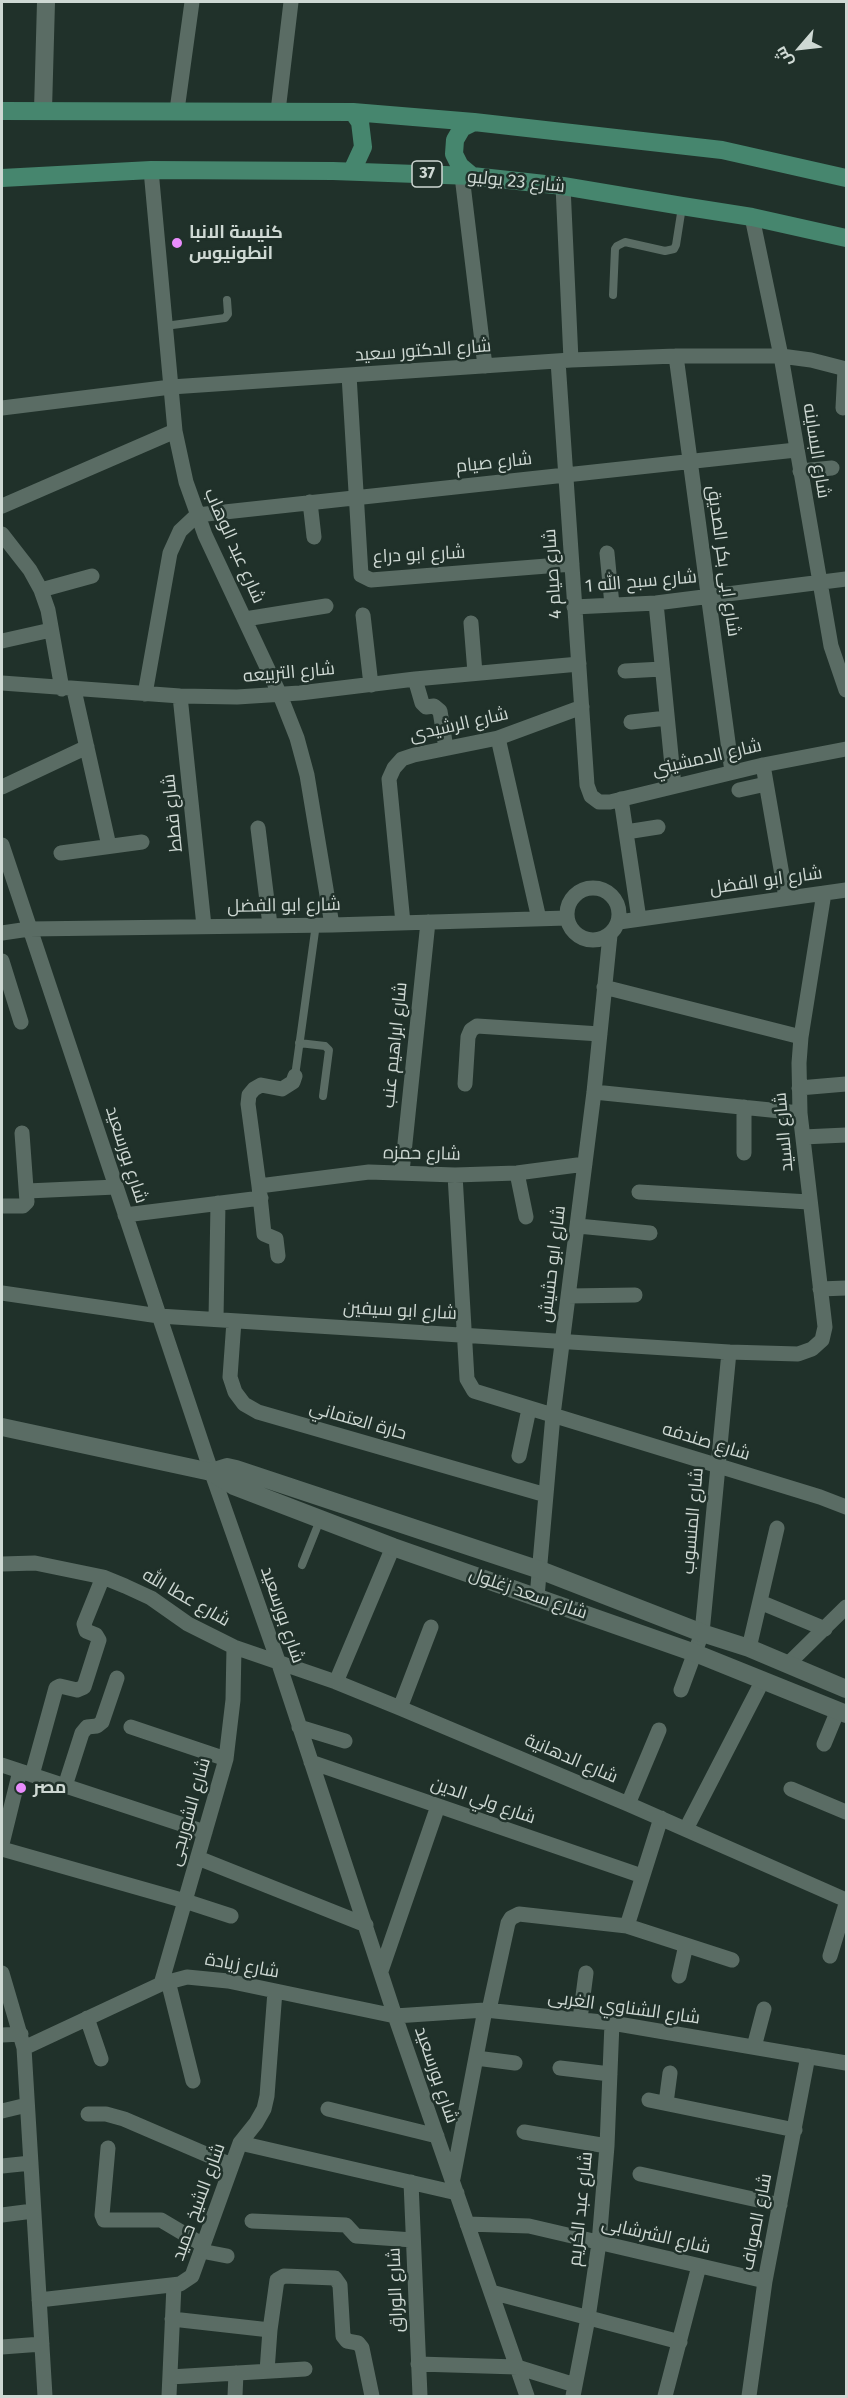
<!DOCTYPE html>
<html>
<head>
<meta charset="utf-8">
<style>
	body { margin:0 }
	#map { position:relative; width:848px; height:2398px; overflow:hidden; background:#20312a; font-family:"Fira Sans",Cairo,sans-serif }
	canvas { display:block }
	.frame { position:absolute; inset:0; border:3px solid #ced8d3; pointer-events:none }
	.north { position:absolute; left:770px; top:18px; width:60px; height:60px; -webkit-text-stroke:4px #20312a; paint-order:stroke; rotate:242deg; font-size:16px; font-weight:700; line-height:24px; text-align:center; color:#ced8d3 }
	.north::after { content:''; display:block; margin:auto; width:21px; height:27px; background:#ced8d3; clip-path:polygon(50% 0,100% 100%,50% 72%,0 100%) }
</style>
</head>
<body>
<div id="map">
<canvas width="848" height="2398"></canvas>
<div class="frame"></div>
<div class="north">ش</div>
</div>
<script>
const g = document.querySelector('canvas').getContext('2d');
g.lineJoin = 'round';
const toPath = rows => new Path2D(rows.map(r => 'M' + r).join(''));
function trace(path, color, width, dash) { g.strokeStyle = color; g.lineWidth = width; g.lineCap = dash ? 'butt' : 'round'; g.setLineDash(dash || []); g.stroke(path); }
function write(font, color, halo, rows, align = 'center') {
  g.font = font + ' "Fira Sans",Cairo,sans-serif'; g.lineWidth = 5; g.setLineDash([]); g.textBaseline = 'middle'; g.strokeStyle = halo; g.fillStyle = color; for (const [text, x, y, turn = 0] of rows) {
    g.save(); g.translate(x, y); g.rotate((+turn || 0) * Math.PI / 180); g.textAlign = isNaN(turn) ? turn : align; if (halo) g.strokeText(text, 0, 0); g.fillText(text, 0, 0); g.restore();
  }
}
const service = toPath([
	[613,295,615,249,617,246,625,242,665,251,674,249,676,245,682,207],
	[165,326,225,318,228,314,227,300],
	[299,1043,325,1046,329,1050,323,1096],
	[295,1076,316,924],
	[302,1565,320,1520]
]);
const minor = toPath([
	[177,110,192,2],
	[278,111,291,2],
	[151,170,175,431,186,482,205,535,280,695,297,738,307,775,332,925],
	[462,176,485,366],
	[563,186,571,360],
	[752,217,781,356,831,646,846,690],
	[676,356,732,772],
	[558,361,587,785,591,796,599,802,610,802,763,765,846,749],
	[349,375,361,575,371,580,572,564],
	[2,408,171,387,571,360,676,356,781,356,811,360,846,369],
	[843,408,845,369],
	[800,471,832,468],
	[310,502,314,537],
	[2,506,175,431],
	[2,534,30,570,41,590,48,610,62,689],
	[607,553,612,605],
	[41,590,92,576],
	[656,603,674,786],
	[574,607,656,603,846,579],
	[363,615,371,685],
	[245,619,326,606],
	[471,623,475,673],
	[2,641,51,630],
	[625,671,662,669],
	[415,679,422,703,426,707,434,706,440,711,446,748],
	[2,683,180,696,237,697,300,693,415,679,579,664],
	[74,690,109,846],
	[145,694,170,553,180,531,197,515,796,450],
	[180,696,204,926],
	[631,722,667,718],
	[498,738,539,919],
	[763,765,786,898],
	[2,787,87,747],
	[739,790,766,784],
	[621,799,639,919],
	[258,828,270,925],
	[626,832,658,827],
	[2,845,207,1459,278,1661,395,2016,527,2396],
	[61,853,142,842],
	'567 914a26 26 0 1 1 52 0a26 26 0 1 1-52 0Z',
	[619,922,846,890],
	[403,923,389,779,394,768,402,759,414,755,498,738,582,707],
	[2,933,29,929,332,925,567,918],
	[2,961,21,1022],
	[604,987,801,1037],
	[465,1084,468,1037,471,1030,477,1026,600,1034],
	[799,1088,846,1084],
	[594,1092,800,1113],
	[744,1107,744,1153],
	[803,1137,846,1135],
	[402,1172,428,922],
	[517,1173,526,1217],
	[455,1175,467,1379,474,1391,820,1497,846,1507],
	[259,1186,369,1172,455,1175,517,1173,585,1164],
	[27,1191,116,1187],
	[639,1192,809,1202],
	[2,1206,23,1206,27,1202,22,1133],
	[125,1215,261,1198],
	[578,1226,650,1233],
	[278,1256,276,1239,264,1234,259,1186,248,1104,249,1095,254,1089,261,1085,282,1089,293,1082,295,1076],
	[820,1289,846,1288],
	[2,1293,159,1316,729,1352,798,1354,812,1349,822,1340,825,1327,800,1113,799,1063,801,1037,824,893],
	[568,1296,635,1295],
	[216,1319,218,1203],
	[234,1321,230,1377,235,1392,244,1404,258,1412,546,1495],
	[519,1456,529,1409],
	[2,1564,35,1563,103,1577,125,1586,151,1598,188,1624,234,1647,336,1682,400,1708,628,1804,846,1900],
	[537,1597,553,1415,594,1092,610,935],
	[760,1602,825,1629],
	[749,1648,777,1528],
	[788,1664,846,1607],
	[336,1682,393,1547],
	[681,1690,702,1633,729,1352],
	[400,1708,431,1627],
	[131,1727,226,1759],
	[299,1727,345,1741],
	[824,1744,838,1710],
	[311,1762,642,1876],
	[2,1765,205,1832],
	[32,1775,56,1688,60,1686,77,1690,84,1687,99,1640,96,1635,86,1631,84,1624,103,1577],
	[65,1786,82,1733,87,1727,97,1726,102,1722,117,1678],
	[791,1789,846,1812],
	[628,1804,659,1730],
	[686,1829,763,1680],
	[2,1844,20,1771],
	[2,1849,185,1901,231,1916],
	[198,1858,366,1925],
	[627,1926,661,1818],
	[830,1956,846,1904],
	[381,1971,438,1806],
	[2,1973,24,2048,45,2396],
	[679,1976,686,1945],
	[168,1981,193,2081],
	[161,1984,226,1759,233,1700,234,1647],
	[489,2010,508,1923,511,1918,519,1914,627,1926,732,1960],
	[87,2018,101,2059],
	[580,2019,586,1973],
	[2,2035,21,2034],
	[754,2047,764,2009],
	[24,2048,161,1984,187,1977,228,1981,395,2016,485,2010,612,2023,846,2063],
	[476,2058,515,2063],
	[560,2068,610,2074],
	[649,2100,795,2130],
	[666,2103,670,2073],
	[328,2109,437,2136],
	[2,2111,27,2105],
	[88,2114,106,2114,124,2119,231,2165],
	[524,2132,607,2146],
	[240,2143,457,2193],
	[108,2148,102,2215,104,2220,161,2220,203,2245],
	[2,2166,31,2163],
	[640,2174,780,2205],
	[453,2178,485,2010],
	[411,2182,420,2396],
	[2,2215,33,2211],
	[252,2221,346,2225,356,2236,413,2240],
	[467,2224,529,2226,765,2281],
	[201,2251,227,2256],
	[491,2292,680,2342],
	[39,2300,180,2284,192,2276,240,2143,256,2123,264,2109,267,2096,275,1991],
	[172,2319,270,2330],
	[2,2347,42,2344],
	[418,2364,517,2367,575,2385],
	[267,2371,270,2330,277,2280,284,2276,335,2278,340,2285,343,2336,347,2341,358,2343,362,2348,372,2396],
	[170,2377,305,2369],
	[169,2396,174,2285],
	[235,2396,236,2373],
	[573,2396,588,2318,599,2243,607,2146,612,2023],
	[665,2396,699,2266],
	[749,2396,765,2281,808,2056]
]);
const tertiary = toPath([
	[43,110,46,2],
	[2,1427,211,1472,234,1486,393,1547,695,1653,846,1714],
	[211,1472,227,1467,236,1469,540,1570,702,1633,749,1648,846,1689]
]);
const primary = toPath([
	[2,111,353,112,474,122,722,150,846,178],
	[352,171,363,147,360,122,353,112],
	[472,176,460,166,454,154,455,140,462,128,474,122],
	[2,178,151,170,333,171,472,176,563,186,682,206,752,217,846,238]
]);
const markers = [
	[177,243,6,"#ea8dfd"],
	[21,1788,6,"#ea8dfd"]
];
const shields = [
	[427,174,30]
];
const shieldNames = [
	["37",427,174]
];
const streetNames = [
	["شارع 23 يوليو",516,182,6],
	["شارع الدكتور سعيد",423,351,-4],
	["شارع البساينه",816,451,81],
	["شارع صيام",494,463,-6],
	["شارع عبد الوهاب",234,546,66],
	["شارع ابو دراع",419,555,-3],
	["شارع ابى بكر الصديق",723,561,82],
	["شارع صيام 4",553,574,-94],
	["شارع سبح الله 1",641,582,-5],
	["شارع التربيعه",289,673,-5],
	["شارع الرشيدى",459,725,-13],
	["شارع الدمشيني",707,758,-13],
	["شارع قطط",173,813,-96],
	["شارع ابو الفضل",766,881,-8],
	["شارع ابو الفضل",284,906,-1],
	["شارع ابراهيم عنب",395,1045,-84],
	["شارع السيد",784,1132,-95],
	["شارع حمزه",422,1154,1],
	["شارع بورسعيد",126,1155,72],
	["شارع ابو حشيش",553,1264,-83],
	["شارع ابو سيفين",400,1311,3],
	["حارة العتماني",358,1421,16],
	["شارع صندفه",706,1442,17],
	["شارع المنسوب",693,1521,-85],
	["شارع سعد زغلول",528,1594,19],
	["شارع عطا الله",186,1598,30],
	["شارع بورسعيد",282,1615,71],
	["شارع الدهانية",571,1759,23],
	["شارع ولي الدين",483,1801,19],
	["شارع الشوربجى",190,1812,-74],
	["شارع زيادة",242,1966,10],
	["شارع الشناوي الغربى",624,2008,8],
	["شارع بورسعيد",436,2075,71],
	["شارع الشيخ حميد",199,2202,-70],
	["شارع عبد الكريم",581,2209,-84],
	["شارع الصواف",757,2222,-79],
	["شارع الشرشابى",656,2236,13],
	["شارع الوراق",396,2290,-92]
];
const poiNames = [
	["كنيسة الانبا",189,233],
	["انطونيوس",189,254],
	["مصر",33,1788]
];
trace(service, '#5a6c64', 8);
trace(minor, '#5a6c64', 15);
trace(tertiary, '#5a6c64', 18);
trace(primary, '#46866e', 18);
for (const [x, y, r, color] of markers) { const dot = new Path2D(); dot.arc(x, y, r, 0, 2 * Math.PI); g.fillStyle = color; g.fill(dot); trace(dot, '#20312a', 2); }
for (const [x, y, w] of shields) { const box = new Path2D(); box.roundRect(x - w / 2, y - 13, w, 26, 4.5); g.fillStyle = '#20312a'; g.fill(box); trace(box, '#ced8d3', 1.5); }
write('bold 16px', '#ced8d3', null, shieldNames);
write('18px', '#ced8d3', '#20312a', streetNames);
write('bold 18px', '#ced8d3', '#20312a', poiNames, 'left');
</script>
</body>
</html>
